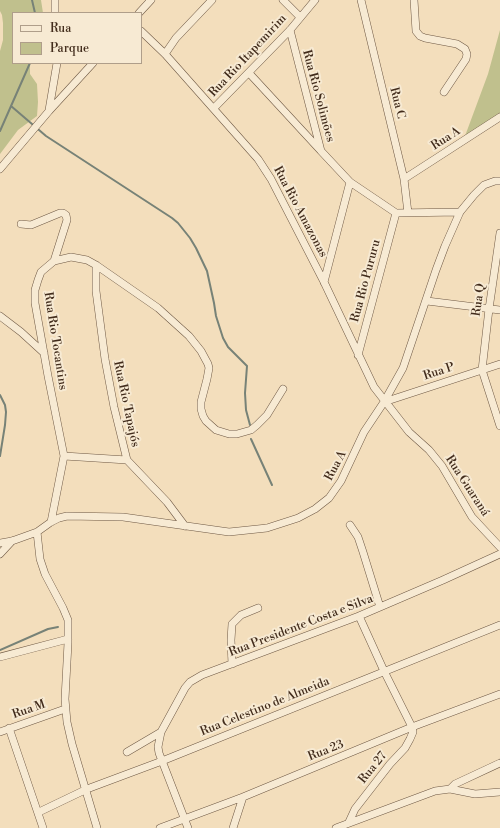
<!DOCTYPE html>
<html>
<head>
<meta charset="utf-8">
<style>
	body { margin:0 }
	#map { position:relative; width:500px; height:828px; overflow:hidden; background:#f3debc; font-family:"Libre Bodoni",serif }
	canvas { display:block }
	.legend { position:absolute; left:12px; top:12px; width:130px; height:52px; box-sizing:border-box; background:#f7ead3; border:1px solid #af9e8a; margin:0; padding:5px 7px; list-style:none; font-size:12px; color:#422c1c }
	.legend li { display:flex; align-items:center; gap:8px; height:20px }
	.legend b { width:20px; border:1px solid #af9e8a }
</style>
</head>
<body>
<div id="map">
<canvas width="500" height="828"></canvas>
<ul class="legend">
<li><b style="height:5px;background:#f7ead3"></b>Rua</li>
<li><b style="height:11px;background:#c0c08d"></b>Parque</li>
</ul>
</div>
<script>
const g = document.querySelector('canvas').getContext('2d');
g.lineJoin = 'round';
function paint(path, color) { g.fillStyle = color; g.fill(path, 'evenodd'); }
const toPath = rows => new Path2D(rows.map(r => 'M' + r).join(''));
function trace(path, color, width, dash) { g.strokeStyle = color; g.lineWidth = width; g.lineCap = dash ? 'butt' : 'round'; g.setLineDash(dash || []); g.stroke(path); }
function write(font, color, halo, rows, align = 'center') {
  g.font = font + ' "Libre Bodoni",serif'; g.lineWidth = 4; g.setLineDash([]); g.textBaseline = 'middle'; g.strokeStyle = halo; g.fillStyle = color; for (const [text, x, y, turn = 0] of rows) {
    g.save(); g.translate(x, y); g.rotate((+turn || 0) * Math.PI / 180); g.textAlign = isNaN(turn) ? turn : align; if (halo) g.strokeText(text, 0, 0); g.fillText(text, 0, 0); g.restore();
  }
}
const green = toPath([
	[0,0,41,0,43,13,13,13,13,63,30,63,30,74,37,84,38,102,37,116,18,130,0,154,0,51,3,40,3,23,2,15,0,11],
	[500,30,500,114,465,136,488,74]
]);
const stream = toPath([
	[32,0,35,13],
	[11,106,46,136,172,218,178,223,190,238,196,248,207,271,214,303,216,316,223,338,228,347,247,366,245,393,246,410,250,425],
	[0,131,30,63],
	[0,395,5,405,6,412,5,425,0,456],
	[251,439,272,485],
	[0,650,48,629,58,627]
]);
const minor = toPath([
	[283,0,300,17],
	[361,0,404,179,408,213],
	[414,0,416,31,420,36,425,38,457,44,465,49,467,54,466,59,444,92],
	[55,13,55,0],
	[139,13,151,0],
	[290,30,321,151,350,182,396,213,460,212],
	[141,31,165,54,258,159,271,179,324,282,374,387,409,432,429,450,442,466,472,517,500,547],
	[165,54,176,38,212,0],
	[249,73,321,151],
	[214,108,290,30,315,0],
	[49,110,57,63],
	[0,169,49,111,93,63],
	[404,179,500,117],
	[21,224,31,225,60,213,63,213,66,215,67,220,54,261],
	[500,233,489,309,482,370,500,426],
	[96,265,96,291,105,359,114,407,127,460,167,502,185,526],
	[324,282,350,182],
	[427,301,500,310],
	[0,316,21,332,44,353],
	[358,355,396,213],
	[384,402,500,364],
	[64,456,127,460],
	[51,522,64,456,48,376,35,303,35,290,38,280,41,272,54,261,71,257,87,260,96,265,158,308,189,336,201,351,208,364,209,368,207,379,201,402,201,409,203,416,206,421,216,430,229,434,237,434,251,430,257,425,267,415,283,389],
	[350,525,358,537,363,552,380,607],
	[37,532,40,559,45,574,63,608,68,620,68,643,65,699,67,722,72,744,97,828],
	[0,543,12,541,37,532,51,522,59,518,67,516,123,517,229,532,267,528,298,518,315,509,329,498,341,481,364,432,384,402,403,368,436,270,445,246,460,212,474,195,484,185,495,181,500,181],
	[0,554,12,541],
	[0,657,68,639],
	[232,664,231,640,232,624,241,615,258,608],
	[9,728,43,828],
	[0,732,65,709],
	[127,752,161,732],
	[450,789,455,784,500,763],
	[39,812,87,789,162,761,500,625],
	[349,822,355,809,390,764,405,748,410,739,413,732,412,727,384,671,359,616],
	[160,828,243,797,412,727,500,694],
	[188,828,159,753,158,747,161,732,185,688,190,682,202,675,359,616,443,580,500,554],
	[233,828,243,797],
	[336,828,435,791,450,789,475,794,500,792]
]);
const streetNames = [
	["Rua Rio Itapemirim",248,56,-47],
	["Rua Rio Solimões",318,96,75],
	["Rua C",397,103,76],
	["Rua A",446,139,-33],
	["Rua Rio Amazonas",300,212,62],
	["Rua Rio Pururu",366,281,-75],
	["Rua Q",479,300,-82],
	["Rua Rio Tocantins",55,341,81],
	["Rua P",439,372,-18],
	["Rua Rio Tapajós",126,404,78],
	["Rua A",336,466,-62],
	["Rua Guaraná",467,486,57],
	["Rua Presidente Costa e Silva",301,626,-21],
	["Rua Celestino de Almeida",265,707,-22],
	["Rua M",29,710,-19],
	["Rua 23",326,751,-22],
	["Rua 27",373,768,-51]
];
paint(green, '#c0c08d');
trace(stream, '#778277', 2);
trace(minor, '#6e5844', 8);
trace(minor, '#f7ead3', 7);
write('12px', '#422c1c', '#f7ead3', streetNames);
</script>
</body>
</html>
